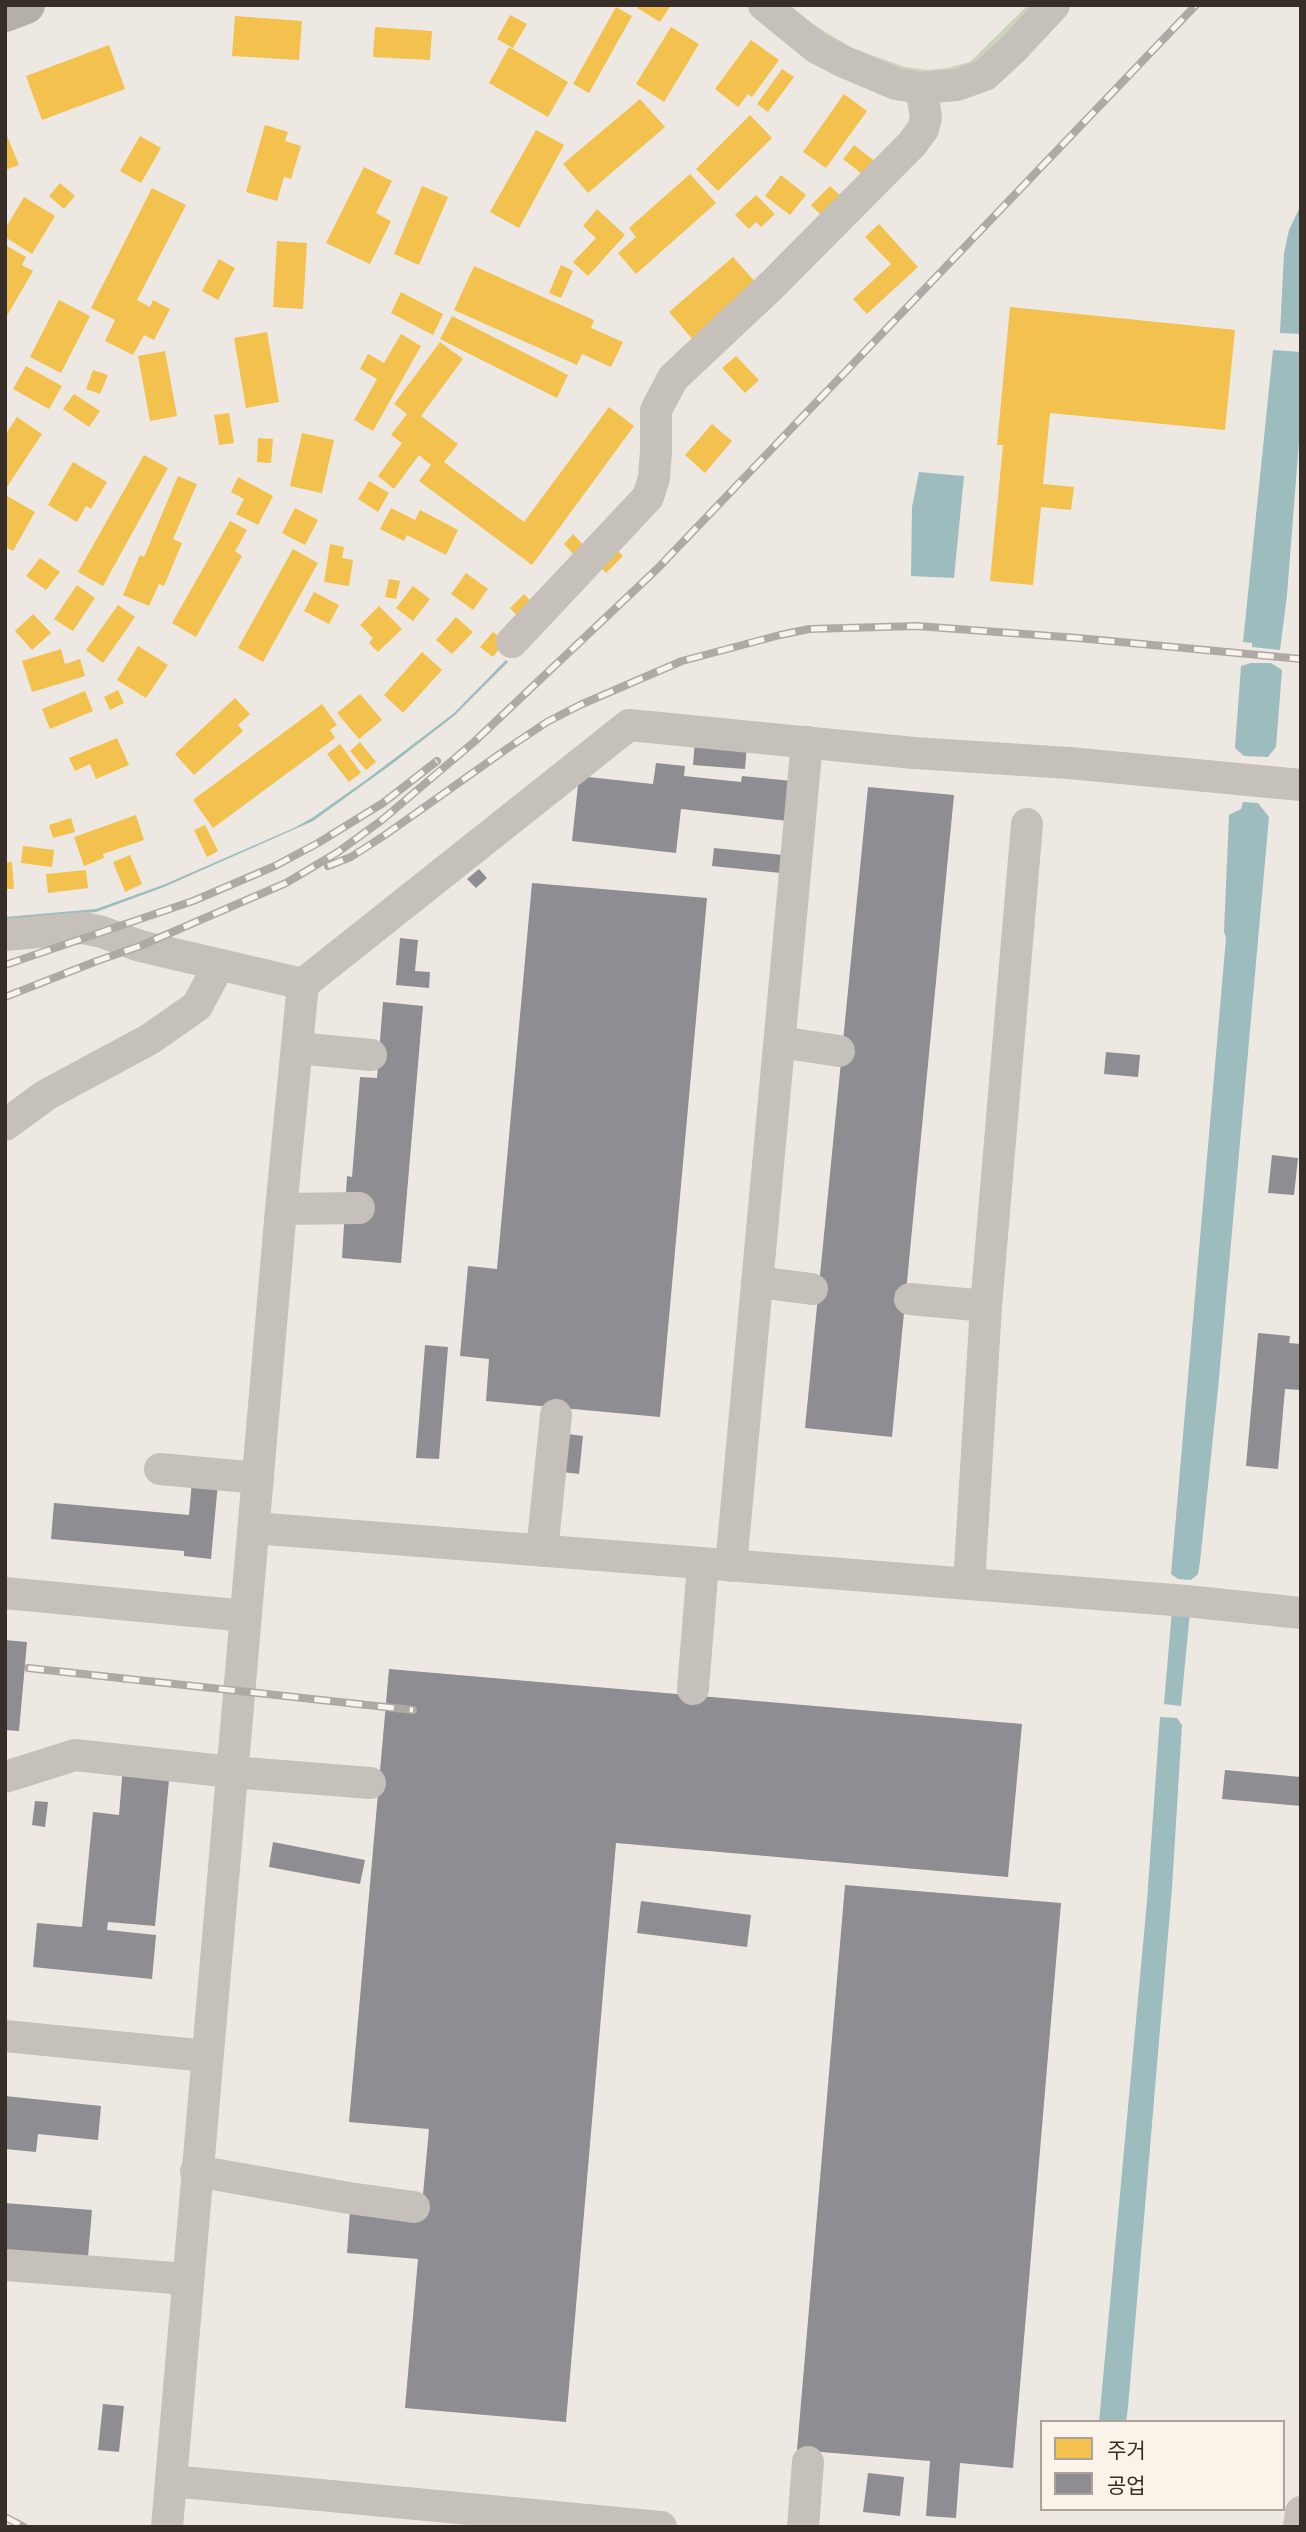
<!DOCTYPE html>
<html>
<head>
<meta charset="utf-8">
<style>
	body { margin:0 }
	#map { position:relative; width:1306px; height:2532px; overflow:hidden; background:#ede8e1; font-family:"Fira Sans Condensed","Noto Sans KR",sans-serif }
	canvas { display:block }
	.frame { position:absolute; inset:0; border:7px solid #372e28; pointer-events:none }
	.legend { position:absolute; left:1040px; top:2420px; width:245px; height:91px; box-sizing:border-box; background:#faf3e9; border:2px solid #aca49c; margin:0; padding:9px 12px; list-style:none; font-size:21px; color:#372e28 }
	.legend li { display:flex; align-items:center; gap:14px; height:35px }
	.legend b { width:35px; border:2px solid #aca49c }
</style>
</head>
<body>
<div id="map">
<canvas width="1306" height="2532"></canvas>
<div class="frame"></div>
<ul class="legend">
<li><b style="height:19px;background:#f2c14e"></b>주거</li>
<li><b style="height:19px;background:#8d8d92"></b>공업</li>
</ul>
</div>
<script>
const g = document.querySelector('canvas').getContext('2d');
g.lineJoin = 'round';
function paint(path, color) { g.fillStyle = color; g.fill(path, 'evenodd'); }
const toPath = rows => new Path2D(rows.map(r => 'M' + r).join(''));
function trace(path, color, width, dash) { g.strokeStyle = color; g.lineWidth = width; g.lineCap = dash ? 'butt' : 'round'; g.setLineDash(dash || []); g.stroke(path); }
const green = toPath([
	[1028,5,1039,5,977,68,917,79,827,43,808,21,852,48,905,67,927,70,947,68,970,62]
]);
const water = toPath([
	[1301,205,1301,334,1280,333,1284,253,1289,230],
	[1273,350,1301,352,1301,416,1287,595,1280,650,1252,647,1252,643,1243,642],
	[919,472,964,476,954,578,911,576,912,507],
	[506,660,508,662,454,716,392,764,313,821,164,887,96,912,5,920,5,917,96,909,163,885,294,828,312,818,366,780,453,714],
	[1251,663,1271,663,1282,670,1276,747,1268,757,1244,756,1235,748,1241,666],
	[1243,802,1258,803,1269,817,1218,1389,1200,1562,1198,1574,1191,1580,1178,1579,1171,1574,1226,938,1224,931,1229,815,1241,809],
	[1172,1610,1190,1611,1181,1706,1164,1704],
	[1160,1717,1177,1718,1182,1725,1172,1888,1128,2407,1126,2422,1099,2422,1147,1901]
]);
const homes = toPath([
	[639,5,671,5,660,22,637,8],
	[616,7,632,16,589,93,573,84],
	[510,15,527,24,513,48,497,39],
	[235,16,302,21,299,60,232,56],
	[375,27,432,31,430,60,373,57],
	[671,27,699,44,664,102,636,84],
	[751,40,779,60,752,97,748,94,738,107,715,89],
	[109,45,125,89,42,120,26,76],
	[509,47,568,82,548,117,489,83],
	[782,69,794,77,768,112,757,104],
	[844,94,867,111,826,168,803,152],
	[640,99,665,127,588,193,563,164],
	[750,115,772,138,718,191,696,169],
	[265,125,288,132,285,141,301,146,291,179,284,177,277,201,246,192],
	[536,130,564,145,519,228,490,212],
	[5,131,19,165,5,170],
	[140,136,161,148,141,183,120,171],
	[854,145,877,163,866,177,843,159],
	[364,167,392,181,376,213,391,221,370,264,326,243],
	[690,174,716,203,636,274,618,253,636,237,629,228],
	[781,175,806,195,790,215,765,196],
	[60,183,75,196,64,209,49,196],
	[422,186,448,197,419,265,394,254],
	[830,186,844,199,824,218,811,205],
	[152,188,186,205,137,300,150,307,153,300,170,309,154,340,144,335,133,355,105,341,115,320,91,308],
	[756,195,775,214,761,227,756,222,749,229,735,215],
	[24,197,55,216,32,254,5,237,5,229],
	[597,209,625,235,588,276,573,262,596,238,583,226],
	[879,224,918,267,867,314,853,299,891,264,865,237],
	[277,241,307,243,303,309,273,307],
	[7,246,26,257,22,265,33,271,5,319,5,249],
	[733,257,758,285,694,341,669,312],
	[219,259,235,268,218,300,202,291],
	[561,265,573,271,561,298,549,293],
	[474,266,594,320,591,328,623,342,611,367,582,354,577,365,454,310],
	[401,292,443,314,433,335,391,313],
	[59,300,90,316,61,373,30,357],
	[1010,307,1235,330,1225,430,1050,413,1043,484,1074,487,1071,510,1041,507,1033,585,990,581,1003,445,997,445],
	[452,316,568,375,557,398,440,339],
	[267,332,279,402,246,408,234,338],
	[401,334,421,346,373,431,354,420,377,379,360,369,368,354,384,363],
	[440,342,463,359,421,416,458,444,444,462,524,522,609,407,634,426,532,565,419,481,431,465,419,455,394,489,378,476,402,443,391,435,407,414,394,404],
	[165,351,177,416,150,421,138,356],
	[736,356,759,380,745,393,722,368],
	[26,366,62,386,49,409,13,389],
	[93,370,108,375,100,394,86,389],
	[74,394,100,411,89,427,63,409],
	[229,413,234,443,219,445,214,415],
	[17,417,42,434,7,487,5,435],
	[712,424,732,441,705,473,685,455],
	[302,433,334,440,322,493,290,486],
	[258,438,273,439,271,463,257,462],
	[144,455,168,468,103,586,78,572],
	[73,462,107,482,91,509,86,506,77,522,48,505],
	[178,476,197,484,173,539,182,543,164,586,159,584,149,606,123,595,140,555,144,557],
	[238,477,273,496,258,525,236,514,244,499,231,492],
	[369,481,389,493,378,512,358,499],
	[7,496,35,512,13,551,5,547],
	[295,508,318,520,305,545,282,533],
	[391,508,415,520,420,510,458,530,446,555,407,535,404,541,380,529],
	[230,521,247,530,235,551,242,556,196,637,172,623],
	[573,534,588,550,578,559,564,544],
	[330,544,344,547,342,558,353,560,349,586,324,582],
	[613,547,623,556,606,573,597,563],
	[293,549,318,563,263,662,238,648],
	[40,558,60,572,46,590,26,576],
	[466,573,488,589,473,610,451,594],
	[389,579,400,581,396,599,385,597],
	[77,585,95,598,73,631,54,619],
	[413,586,430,599,413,621,396,608],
	[314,592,339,605,329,624,304,611],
	[524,594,534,605,520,619,510,608],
	[118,605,135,617,103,663,86,650],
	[379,606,402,629,378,652,369,643,373,638,360,625],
	[33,614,51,633,32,650,15,631],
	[456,617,473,632,452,654,436,640],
	[493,632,505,641,493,657,480,647],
	[138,646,168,665,146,698,117,680],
	[61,649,65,664,80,659,85,676,32,692,22,661],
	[422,652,442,670,403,713,384,695],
	[118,690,124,703,110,710,104,697],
	[85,691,93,711,50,729,42,709],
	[360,694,382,720,359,739,337,713],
	[235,698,250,714,238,725,243,731,194,775,175,754],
	[322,704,337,725,330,730,335,738,213,828,193,800],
	[117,738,129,765,96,779,90,764,75,771,69,758],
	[360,742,376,762,366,770,350,751],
	[340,744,361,773,349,782,327,754],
	[136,815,144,840,103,854,104,858,84,866,74,837],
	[71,818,75,832,53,838,49,825],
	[205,825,218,851,207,857,194,830],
	[23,846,54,850,52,867,21,863],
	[130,855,142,884,125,892,113,862],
	[12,862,14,889,5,889,5,863],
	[86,870,88,888,48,893,46,874]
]);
const industry = toPath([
	[695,740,747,744,745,769,693,765],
	[656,763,685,766,684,776,741,782,742,776,792,781,788,821,681,809,676,853,572,841,579,776,653,784],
	[868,787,954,795,892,1437,805,1428],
	[714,848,783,855,781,873,712,866],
	[479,869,487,878,476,888,467,879],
	[532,883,707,898,660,1417,486,1401,489,1359,460,1356,468,1266,497,1269],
	[400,938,418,940,415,971,430,972,429,988,396,985],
	[383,1002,423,1006,401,1263,342,1258,347,1176,352,1177,360,1077,377,1078],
	[1106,1052,1140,1055,1138,1077,1104,1074],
	[1272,1155,1298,1158,1294,1195,1268,1193],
	[1258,1333,1290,1336,1289,1343,1301,1344,1301,1390,1285,1389,1278,1469,1246,1466],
	[425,1345,448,1347,439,1459,416,1458],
	[568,1434,583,1436,579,1474,563,1472],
	[192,1481,218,1483,211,1559,184,1556,184,1551,51,1539,54,1503,189,1515],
	[5,1640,27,1642,19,1731,5,1730],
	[389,1669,1022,1724,1008,1877,616,1843,566,2422,405,2408,418,2259,347,2253,350,2210,421,2216,429,2129,349,2122],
	[123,1766,170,1770,155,1926,108,1922,107,1930,156,1935,152,1979,33,1967,37,1923,82,1927,93,1812,119,1815],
	[1225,1770,1301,1777,1301,1806,1222,1799],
	[35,1801,48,1802,45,1827,32,1825],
	[273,1842,365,1860,360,1884,269,1867],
	[845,1885,1061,1903,1013,2468,960,2463,956,2518,926,2516,930,2461,797,2450],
	[641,1901,751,1915,747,1947,637,1933],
	[5,2096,101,2106,98,2140,38,2134,36,2152,5,2149],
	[5,2203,92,2210,88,2257,5,2250],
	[103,2404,124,2406,119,2452,98,2450],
	[868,2473,904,2477,900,2516,863,2512]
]);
const minor = toPath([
	[764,5,817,48,842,61,896,84,921,88,957,85,985,75,1013,49,1054,5],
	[512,642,648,497,654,478,656,451,656,410,673,378,772,285,912,144,923,129,926,117,921,88],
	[5,935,83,928,102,932,140,946,303,984],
	[780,1042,839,1051],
	[297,1048,371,1055],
	[5,1125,46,1095,150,1039,197,1006,219,965],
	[281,1209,359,1208],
	[757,1282,812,1289],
	[910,1299,986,1306],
	[160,1469,258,1478],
	[254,1528,1186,1601,1301,1613],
	[542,1551,556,1415],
	[731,1566,807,742],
	[969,1584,986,1306,1027,824],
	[5,1593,246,1616],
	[693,1689,703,1564],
	[5,1777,75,1755,232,1772,370,1783],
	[5,2036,207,2056],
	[196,2171,349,2198,414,2207],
	[5,2265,187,2279],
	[171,2481,661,2527],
	[167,2527,281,1209,303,984,629,725,914,753,1069,763,1301,785],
	[803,2527,808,2462],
	[1299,2527,1301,2512]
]);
const major = toPath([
	[5,13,26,5]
]);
const rail = toPath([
	[328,866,351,857,385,835,508,748,547,722,580,705,682,661,780,635,809,629,917,626,1078,638,1301,659],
	[5,965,193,901,275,866,318,843,383,803,437,761],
	[5,997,97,961,140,946,286,883,338,852,382,820,474,742,657,569,1196,5],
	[28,1668,413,1710],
	[5,2517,24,2527]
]);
paint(green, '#cdd3bb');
paint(water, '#9dbcbe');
paint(homes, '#f2c14e');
paint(industry, '#8d8d92');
trace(minor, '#c6c0ba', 32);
trace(major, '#b5afa9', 38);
trace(rail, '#aea9a4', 8);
trace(rail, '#faf3e9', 5, [16]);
</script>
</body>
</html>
